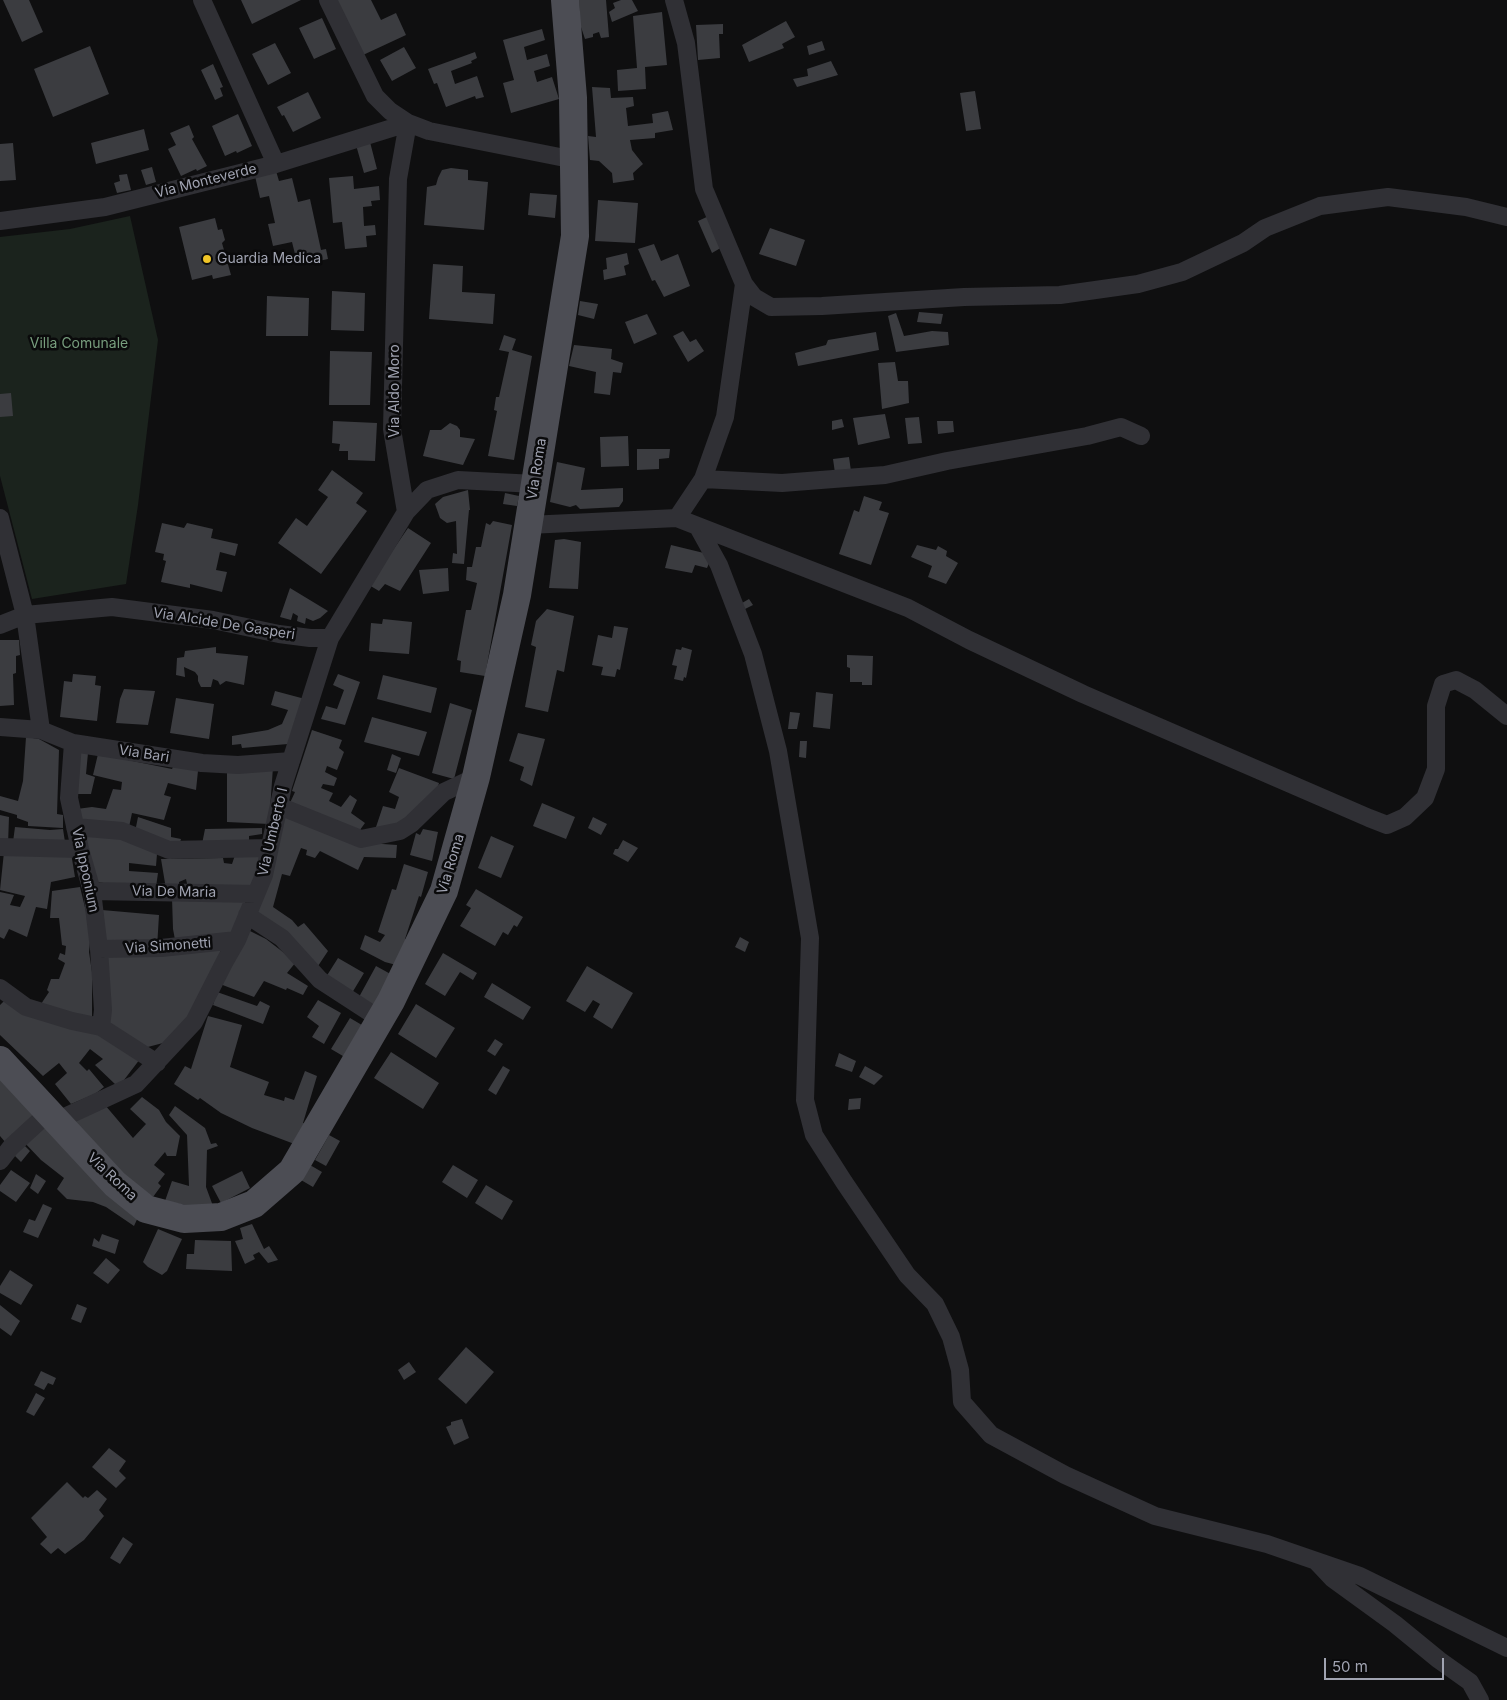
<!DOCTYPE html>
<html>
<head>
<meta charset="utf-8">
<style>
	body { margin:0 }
	#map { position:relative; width:1507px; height:1700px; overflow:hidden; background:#0f0f10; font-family:Inter,sans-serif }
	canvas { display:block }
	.scale { position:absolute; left:1324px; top:1658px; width:120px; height:22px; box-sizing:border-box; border:2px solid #a0a3b1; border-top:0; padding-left:6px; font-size:15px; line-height:18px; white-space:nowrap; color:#a0a3b1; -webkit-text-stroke:4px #0a0a0b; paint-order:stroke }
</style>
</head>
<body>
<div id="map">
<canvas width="1507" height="1700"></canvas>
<div class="scale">50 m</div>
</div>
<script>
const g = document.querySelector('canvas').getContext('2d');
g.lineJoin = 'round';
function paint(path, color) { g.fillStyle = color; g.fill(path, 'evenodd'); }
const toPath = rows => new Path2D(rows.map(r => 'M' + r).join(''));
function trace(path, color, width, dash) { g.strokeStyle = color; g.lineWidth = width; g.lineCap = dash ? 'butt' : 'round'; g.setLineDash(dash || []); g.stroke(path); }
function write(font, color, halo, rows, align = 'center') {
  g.font = font + ' Inter,sans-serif'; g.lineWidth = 5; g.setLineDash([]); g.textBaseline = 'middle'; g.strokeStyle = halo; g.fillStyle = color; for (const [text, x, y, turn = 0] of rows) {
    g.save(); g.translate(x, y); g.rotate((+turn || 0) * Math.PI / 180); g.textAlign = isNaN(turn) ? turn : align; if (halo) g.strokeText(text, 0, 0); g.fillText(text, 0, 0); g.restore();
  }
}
const green = toPath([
	[130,216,158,340,138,505,126,584,32,599,0,476,0,237,70,229]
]);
const building = toPath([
	[3,0,29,0,43,32,22,42],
	[241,0,301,0,252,24],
	[337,0,371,0,381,20,396,13,406,35,363,55],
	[579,0,606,0,609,37,601,38,599,32,593,34,593,37,585,39,580,24],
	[621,0,632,0,638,11,612,22,609,12,615,8,613,3],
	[662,12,667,65,645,67,646,89,618,91,617,70,637,68,633,16],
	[322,18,336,49,314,59,299,28],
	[786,21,795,37,782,44,784,48,749,62,742,45],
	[723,24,723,34,719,34,720,58,698,60,696,25],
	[542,29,545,40,524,47,527,60,547,54,550,66,534,71,537,82,552,77,559,99,511,113,503,83,514,80,503,40],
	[822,41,825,50,809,55,807,46],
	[275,43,291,73,268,85,252,54],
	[90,46,109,94,53,117,34,69],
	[404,47,416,68,392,81,380,60],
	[475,52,477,58,471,61,472,63,451,71,455,84,477,76,484,97,476,99,475,96,446,107,437,83,434,84,428,69],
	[831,61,838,75,797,87,793,79,808,76,807,69],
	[213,64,223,87,220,88,223,96,215,100,201,70],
	[592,87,610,88,611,98,633,97,634,106,626,108,628,126,653,123,652,114,668,111,673,130,655,133,655,138,630,140,632,150,643,164,633,173,634,180,613,183,612,173,599,161,590,160,588,136,596,137],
	[975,91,981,129,966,131,960,93],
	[308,92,321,118,293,132,284,115,282,116,277,107],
	[238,114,252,146,237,153,236,151,225,156,212,126],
	[189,125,194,137,192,139,207,166,197,171,196,169,181,176,168,149,176,145,170,133],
	[144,129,149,150,96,164,91,143],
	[370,142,377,169,364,173,356,145],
	[13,143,16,180,0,181,0,144],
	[152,167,156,182,146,185,141,170],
	[451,168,468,170,468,180,488,182,484,230,424,225,427,187,436,185,438,178,442,170],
	[276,171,279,181,292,178,298,202,310,199,321,250,326,249,328,259,305,264,303,253,295,254,292,242,273,246,268,224,275,223,269,196,260,198,255,176],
	[127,174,131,190,117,193,114,183,120,181,119,175],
	[353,176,354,189,379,186,380,200,371,201,372,206,363,207,364,226,375,225,376,235,366,236,367,247,345,249,342,222,333,223,329,178],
	[530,193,557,195,555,218,528,215],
	[598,200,638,203,635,243,595,241],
	[711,215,724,246,712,253,698,221],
	[215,218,218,230,222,229,225,240,222,243,231,275,213,279,212,275,192,280,179,227],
	[770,228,805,240,796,266,759,254],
	[654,244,661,261,678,254,690,286,664,297,655,280,652,281,638,249],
	[627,253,629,264,624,266,626,275,604,280,603,270,607,269,606,258],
	[433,264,463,266,462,292,495,294,493,324,429,319],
	[332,291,365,293,364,331,331,330],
	[267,296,309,298,308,336,266,336],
	[580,301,598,304,594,319,578,315],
	[919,312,943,314,941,324,917,322],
	[896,313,904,336,932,331,948,332,949,345,896,352,888,316],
	[647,314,657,334,634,344,625,322],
	[683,331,690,342,696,339,704,351,688,362,673,336],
	[876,332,879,350,798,366,795,353,826,345,828,340],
	[504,335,516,339,512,350,532,356,514,460,488,456,497,411,494,410,496,397,499,397,509,352,499,350],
	[574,345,612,349,611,359,623,363,621,373,613,372,610,395,594,393,596,372,569,366],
	[330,351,372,352,370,405,329,405],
	[895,362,898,381,908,381,909,403,882,409,878,363],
	[11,393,13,416,0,417,0,394],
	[885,414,890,438,858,445,853,418],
	[919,417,922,443,908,444,905,418],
	[842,419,844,427,832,430,832,421],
	[333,421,377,423,375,461,348,460,348,451,339,451,340,444,332,443],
	[937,421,953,421,954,432,938,434],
	[450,423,457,426,460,430,460,437,475,439,463,465,423,456,430,430,441,430],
	[628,436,629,466,601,467,600,437],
	[637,449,670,449,669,458,659,459,659,469,637,470],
	[849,457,851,471,835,473,833,459],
	[557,462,585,468,581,490,623,488,623,501,619,507,580,509,576,505,570,507,550,502],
	[332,470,363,493,356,503,367,511,321,574,278,543,296,518,307,526,328,497,318,490],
	[468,490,470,510,469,510,464,564,452,563,453,553,457,554,456,521,447,523,440,518,435,504,443,497],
	[505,493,519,496,517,506,503,504],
	[864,496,882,502,879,510,889,513,871,565,839,554,854,510,859,512],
	[493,521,512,525,485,676,460,672,461,661,457,660,466,610,471,610,477,583,466,580,467,567,472,567,476,547,481,547,486,523,490,525],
	[162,523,184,528,187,523,213,529,211,538,238,544,235,556,220,552,216,570,227,572,222,592,190,584,190,588,161,582,166,561,163,560,164,554,155,552],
	[408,528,431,543,400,591,385,584,379,591,369,585],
	[564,539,581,542,578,589,549,588,555,540],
	[671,545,708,554,710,561,707,568,695,565,692,573,665,568],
	[917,545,936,550,938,546,947,551,946,556,958,563,946,584,928,577,932,566,911,557],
	[448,568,449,591,423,594,419,570],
	[290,588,328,611,320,618,313,621,306,618,305,624,297,621,298,616,293,613,291,620,280,617],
	[749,599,753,605,745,609,742,603],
	[547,609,574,616,564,672,557,670,548,712,525,707,536,647,531,645,536,621],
	[383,619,412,622,409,654,369,651,371,623,382,624],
	[614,626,628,628,620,670,617,669,615,677,601,675,603,667,592,665,598,635,612,638],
	[0,640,19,640,20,655,16,656,16,673,13,674,14,705,0,706],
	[216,647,216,653,248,656,244,685,226,681,220,685,218,681,213,679,211,687,201,687,198,681,198,676,195,672,184,667,185,677,176,675,177,658,184,657,185,651],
	[682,647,692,650,686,678,684,677,683,681,674,679,677,666,672,665,676,649,681,650],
	[847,655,873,656,872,685,862,685,862,682,850,682,850,668,847,667],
	[73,674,96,676,95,685,101,686,97,721,60,717,64,681,72,682],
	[338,674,360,682,345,725,321,719,326,706,337,709,344,690,333,685],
	[383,675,437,688,431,713,377,699],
	[124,689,155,691,148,725,116,723,120,699],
	[275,691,305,699,288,744,242,748,241,744,232,745,232,736,268,730,282,724,288,710,271,705],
	[816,692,833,694,830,729,813,727],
	[176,698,214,704,209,739,170,733],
	[450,703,472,710,454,779,432,773],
	[790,712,800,713,797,729,788,729],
	[372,717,427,732,419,756,364,742],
	[312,730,342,740,339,748,344,752,337,770,327,766,325,772,337,778,334,786,323,784,321,788,333,793,329,801,341,807,350,795,357,800,351,813,365,823,357,834,289,805,295,792,292,791],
	[518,733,545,739,532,786,520,780,524,767,509,761],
	[26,737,39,739,59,750,57,814,63,815,63,828,28,826,28,822,17,818,17,815,0,810,0,796,18,801,23,781],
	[800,741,807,741,806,758,799,757],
	[77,751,88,753,86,774,95,777,91,794,73,794],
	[98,754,172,769,174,765,198,771,196,790,168,783,164,795,171,797,164,820,132,813,129,827,79,824,77,809,92,807,106,809,113,789,121,790,122,782,93,775],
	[392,754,401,758,396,773,387,770],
	[273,767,269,824,227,822,227,769],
	[399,768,439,783,436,794,398,825,387,829,376,827,383,806,395,809,399,797,389,792],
	[542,803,575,817,566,839,533,826],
	[282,811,368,843,397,845,396,858,364,857,358,870,320,851,315,858,306,855,307,850,301,848,290,876,282,874,273,907,292,920,298,927,304,923,328,951,318,966,254,912],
	[0,815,9,817,8,845,0,844],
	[138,817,171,828,171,837,181,839,179,846,135,832],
	[593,817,607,824,601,835,588,828],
	[15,827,50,830,63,829,65,842,13,842],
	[262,828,262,834,249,836,249,843,202,844,205,829],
	[423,829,438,832,432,861,410,855,416,833,420,835],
	[105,836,129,838,157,854,156,866,129,863,129,871,158,873,156,887,125,887,93,881,82,837],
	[491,836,514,846,501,878,478,868],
	[623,840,638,848,628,862,613,854,615,849,618,849],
	[4,852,71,853,75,877,51,882,47,909,36,907,27,937,9,929,4,939,0,937,0,892,14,895,10,905,20,907,25,896,0,890],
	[235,855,260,856,254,891,188,888,186,879,179,882,179,888,166,889,161,859,223,858,224,863,232,864],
	[404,864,428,872,421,897,419,896,405,939,409,941,400,966,385,962,360,949,365,935,380,942,385,935,378,932,392,889,396,890],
	[80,887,91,932,89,952,92,972,92,1018,39,1007,49,992,47,990,51,979,59,979,65,963,58,959,60,953,65,955,66,946,62,945,59,918,50,918,52,891],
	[476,889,523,917,517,927,514,925,508,935,503,932,495,946,460,926,471,908,466,905],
	[172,898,246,900,232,939,176,945,173,929],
	[102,910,159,915,157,948,103,946],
	[248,930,266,939,296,962,287,973,308,986,303,995,287,988,286,990,264,981,254,997,220,984],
	[740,937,749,942,745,952,735,947],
	[221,947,217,969,182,1029,163,1043,144,1048,109,1025,104,952],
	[443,953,477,973,473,980,460,972,445,996,425,984],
	[338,958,364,973,352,993,326,977],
	[376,966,396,977,379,1008,359,997],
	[587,966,633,993,612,1029,593,1017,600,1004,593,1000,585,1012,566,1001],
	[492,983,531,1007,523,1020,484,997],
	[217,992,257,1006,260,1001,270,1006,263,1024,213,1005],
	[5,1000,98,1031,140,1059,124,1080,116,1085,95,1065,103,1059,90,1049,79,1063,87,1071,89,1069,104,1087,95,1094,71,1104,55,1084,67,1073,59,1063,43,1076,0,1035,0,1005],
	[318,1000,341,1013,324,1044,312,1037,319,1026,307,1017],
	[416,1004,455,1028,436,1058,398,1034],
	[208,1016,242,1025,230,1067,269,1082,264,1095,284,1101,285,1097,294,1100,305,1071,317,1076,303,1123,306,1124,297,1145,252,1128,221,1113,200,1098,198,1100,174,1084,185,1066,191,1069],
	[350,1018,367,1028,348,1059,331,1049],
	[495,1039,503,1044,495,1056,487,1051],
	[391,1052,439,1083,423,1109,374,1078],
	[839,1053,856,1061,852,1072,835,1066],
	[503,1066,510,1070,496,1095,488,1090],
	[865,1066,883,1076,874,1085,859,1077],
	[0,1076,35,1117,6,1143,0,1136],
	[142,1097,159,1110,166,1122,180,1136,176,1156,167,1156,165,1152,154,1165,165,1174,158,1183,161,1186,153,1197,130,1181,73,1120,105,1105,133,1138,146,1124,130,1109],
	[861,1098,860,1109,848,1110,849,1099],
	[175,1106,205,1128,211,1144,216,1143,218,1146,207,1150,206,1187,213,1206,200,1208,165,1201,172,1181,189,1186,187,1135,169,1115],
	[43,1124,139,1215,134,1226,106,1207,93,1202,67,1199,57,1189,64,1178,41,1160,23,1141],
	[329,1135,340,1141,326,1166,315,1160],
	[23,1144,30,1151,21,1162,13,1154],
	[310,1165,322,1172,313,1187,301,1180],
	[453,1165,478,1180,467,1198,442,1182],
	[11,1170,30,1183,16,1202,0,1191,0,1185],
	[242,1171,250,1188,221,1203,212,1186],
	[36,1174,46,1181,38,1194,30,1188],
	[486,1185,513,1201,502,1220,475,1203],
	[43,1204,52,1208,38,1238,23,1232,29,1219,35,1221],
	[252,1224,264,1249,269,1246,278,1260,268,1263,259,1252,253,1255,255,1259,245,1264,235,1241,243,1239,240,1228],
	[158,1229,182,1239,167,1271,162,1275,148,1267,143,1262],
	[102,1234,119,1240,115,1254,92,1246,94,1238,99,1242],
	[195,1240,231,1241,232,1271,186,1269,187,1254,194,1254],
	[106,1258,120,1270,108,1284,93,1273],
	[10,1270,33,1285,21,1305,0,1293,0,1286],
	[77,1304,87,1308,81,1323,71,1319],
	[0,1305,20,1321,11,1336,0,1328],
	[466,1347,494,1372,466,1404,438,1379],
	[409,1362,416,1372,404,1380,398,1370],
	[41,1371,56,1378,53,1385,48,1383,44,1390,34,1385],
	[36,1393,45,1398,34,1416,26,1412],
	[462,1419,469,1438,454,1445,446,1427,451,1425,451,1422],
	[109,1448,126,1461,119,1471,126,1478,116,1488,92,1467],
	[67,1482,83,1498,85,1496,88,1498,97,1490,107,1499,99,1510,104,1516,84,1540,65,1554,58,1548,51,1554,40,1544,47,1537,31,1518],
	[123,1537,133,1544,120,1564,110,1558]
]);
const minor = toPath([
	[202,0,276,164],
	[328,0,375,96,390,111,408,123,429,131,575,160],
	[674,0,686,43,704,189,744,284,754,297,771,307,822,306,964,297,1060,295,1138,284,1182,272,1243,243,1265,228,1320,206,1388,197,1466,207,1507,217],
	[0,221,105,207,276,164,408,123,398,179,392,429,406,512,330,638,283,786,264,875,237,940,225,961,194,1022,136,1084,56,1121],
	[703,479,782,483,885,475,947,461,1087,436,1121,427,1141,436],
	[406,512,427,490,458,480,535,484],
	[0,518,25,615,41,730],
	[677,518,703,479,725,417,744,284],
	[528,525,677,518,908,608,969,640,1083,694,1369,818,1387,825,1405,817,1425,798,1436,769,1436,706,1443,684,1456,680,1475,690,1507,716],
	[698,527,719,565,753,654,778,751,810,938,805,1100,814,1135,844,1182,907,1275,935,1304,951,1337,960,1370,962,1402,991,1435,1065,1475,1155,1516,1267,1544,1360,1576,1507,1648],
	[0,625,25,615,112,607,213,620,279,634,310,638,330,638],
	[0,727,41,730,73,743,202,763,238,765,291,761],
	[73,743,69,798,80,849,92,891,99,949,103,1010,101,1027],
	[279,806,361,839,400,831,411,824,444,792,476,777],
	[75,827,122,831,169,850,269,848],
	[0,847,80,849],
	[92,891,256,894],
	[247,915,282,938,320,980,380,1019],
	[99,949,161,948,237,940],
	[0,988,26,1007,72,1021,101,1027,157,1063],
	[0,1161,11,1147,48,1113],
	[1317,1562,1333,1579,1395,1624,1439,1660,1470,1682,1480,1700]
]);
const primary = toPath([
	[0,1060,115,1184,146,1209,184,1219,221,1217,254,1204,292,1171,391,1001,444,891,476,777,517,595,575,236,573,98,565,0]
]);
const markers = [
	[207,259,5,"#f0c527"]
];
const streetNames = [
	["Via Monteverde",206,181,-14],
	["Via Aldo Moro",395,391,-90],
	["Via Roma",537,469,-81],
	["Via Alcide De Gasperi",224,624,9],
	["Via Bari",144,754,9],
	["Via Umberto I",273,832,-77],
	["Via Roma",451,864,-73],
	["Via Ipponium",85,870,78],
	["Via De Maria",174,892,1],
	["Via Simonetti",168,946,-4],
	["Via Roma",112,1177,43]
];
const poiNames = [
	["Guardia Medica",217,259]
];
const parkNames = [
	["Villa Comunale",79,344]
];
paint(green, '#1b231d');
paint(building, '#3b3c40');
trace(minor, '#303035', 18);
trace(primary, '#4c4d54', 28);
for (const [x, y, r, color] of markers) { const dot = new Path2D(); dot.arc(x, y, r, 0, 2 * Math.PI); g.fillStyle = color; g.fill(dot); trace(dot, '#0a0a0b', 2); }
write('14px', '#a0a3b1', '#0a0a0b', streetNames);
write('14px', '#a0a3b1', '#0a0a0b', poiNames, 'left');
write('14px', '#779d7d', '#0a0a0b', parkNames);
</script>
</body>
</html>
